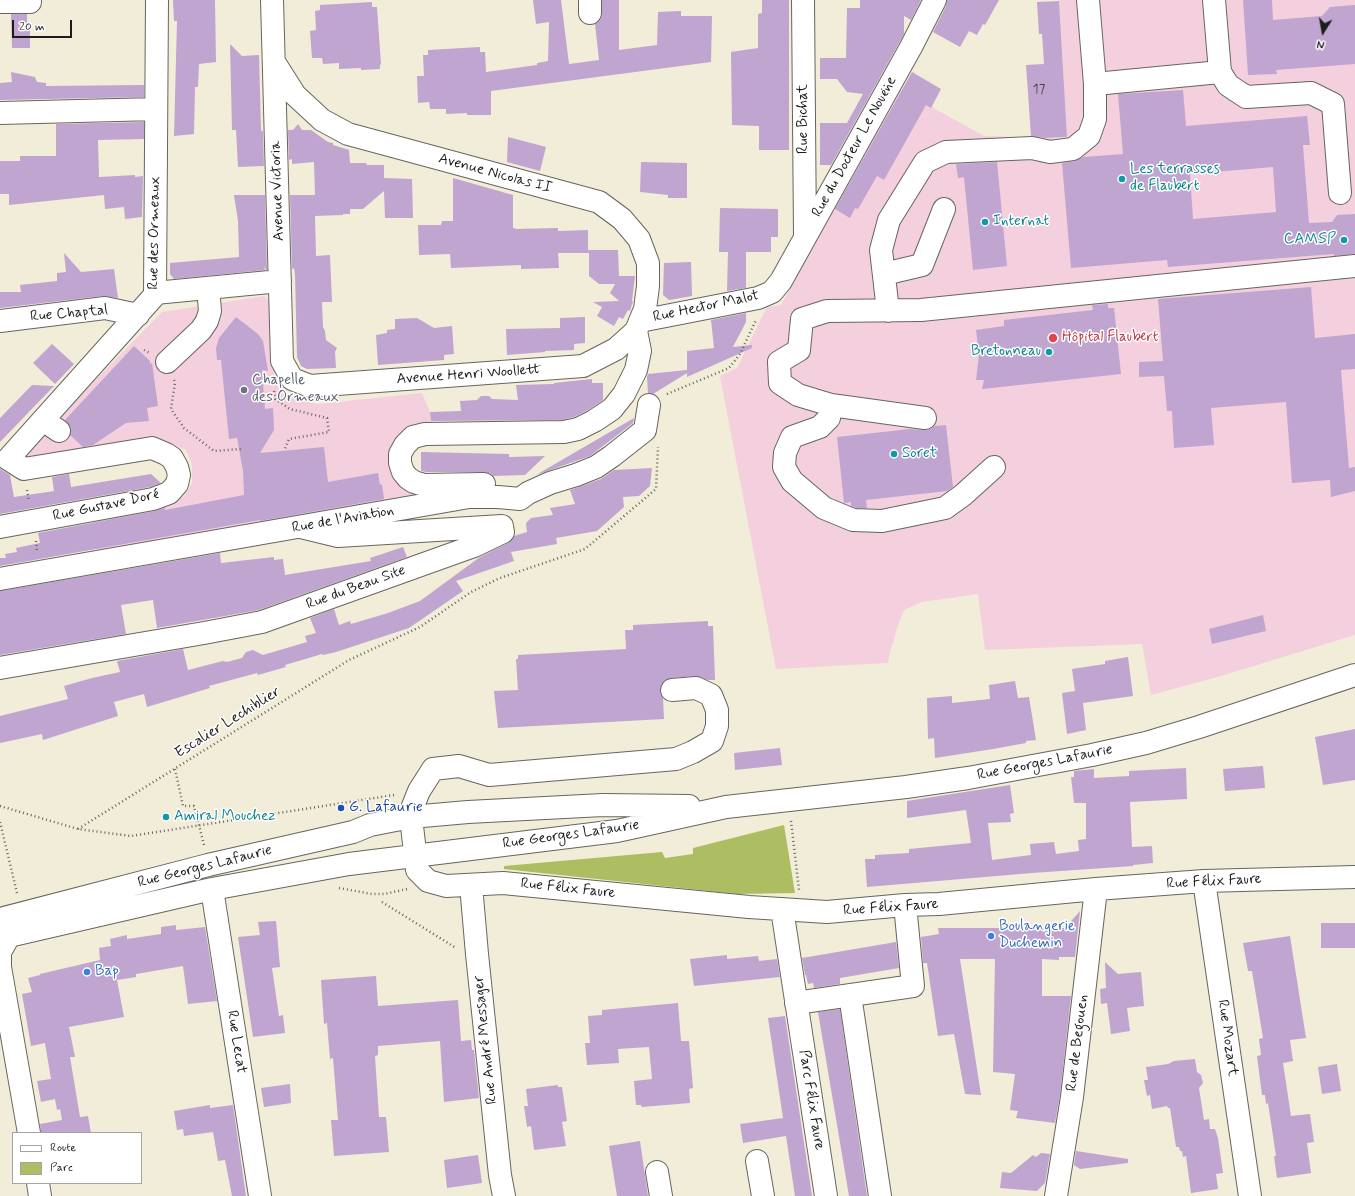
<!DOCTYPE html>
<html>
<head>
<meta charset="utf-8">
<style>
	body { margin:0 }
	#map { position:relative; width:1355px; height:1196px; overflow:hidden; background:#f2edd8; font-family:Mynerve,sans-serif }
	canvas { display:block }
	.legend { position:absolute; left:12px; top:1132px; width:130px; height:52px; box-sizing:border-box; background:#fff; border:1px solid #a4a4a4; margin:0; padding:5px 7px; list-style:none; font-size:12px; color:#1c1c1c }
	.legend li { display:flex; align-items:center; gap:8px; height:20px }
	.legend b { width:20px; border:1px solid #a4a4a4 }
	.north { position:absolute; left:1303px; top:12px; width:40px; height:40px; -webkit-text-stroke:3px #fff; paint-order:stroke; rotate:191deg; font-size:11px; font-weight:700; line-height:16px; text-align:center; color:#1c1c1c }
	.north::after { content:''; display:block; margin:auto; width:14px; height:18px; background:#1c1c1c; clip-path:polygon(50% 0,100% 100%,50% 72%,0 100%) }
	.scale { position:absolute; left:12px; top:20px; width:60px; height:18px; box-sizing:border-box; border:2px solid #1c1c1c; border-top:0; padding-left:5px; font-size:12px; line-height:14px; white-space:nowrap; color:#1c1c1c; -webkit-text-stroke:3px #fff; paint-order:stroke }
</style>
</head>
<body>
<div id="map">
<canvas width="1355" height="1196"></canvas>
<ul class="legend">
<li><b style="height:5px;background:#fff"></b>Route</li>
<li><b style="height:11px;background:#adbd61"></b>Parc</li>
</ul>
<div class="north">N</div>
<div class="scale">20 m</div>
</div>
<script>
const g = document.querySelector('canvas').getContext('2d');
g.lineJoin = 'round';
function paint(path, color) { g.fillStyle = color; g.fill(path, 'evenodd'); }
const toPath = rows => new Path2D(rows.map(r => 'M' + r).join(''));
function trace(path, color, width, dash) { g.strokeStyle = color; g.lineWidth = width; g.lineCap = dash ? 'butt' : 'round'; g.setLineDash(dash || []); g.stroke(path); }
function write(font, color, halo, rows, align = 'center') {
  g.font = font + ' Mynerve,sans-serif'; g.lineWidth = 3; g.setLineDash([]); g.textBaseline = 'middle'; g.strokeStyle = halo; g.fillStyle = color; for (const [text, x, y, turn = 0] of rows) {
    g.save(); g.translate(x, y); g.rotate((+turn || 0) * Math.PI / 180); g.textAlign = isNaN(turn) ? turn : align; if (halo) g.strokeText(text, 0, 0); g.fillText(text, 0, 0); g.restore();
  }
}
const built = toPath([
	[1059,0,1355,0,1355,635,1221,676,1151,695,1142,644,985,650,978,594,922,602,904,610,897,628,893,644,892,644,888,663,776,669,720,376,737,368,767,307,781,305,901,90,984,136,1067,139],
	[264,296,272,304,274,377,285,394,297,400,318,404,422,393,430,412,431,424,393,469,462,488,98,556,92,518,168,504,184,496,192,483,192,464,186,450,172,444,152,440,28,460,24,453,162,312]
]);
const green = toPath([
	[784,825,795,893,737,894,504,869,504,866,662,852,665,858,693,854,693,848]
]);
const building = toPath([
	[173,0,215,0,216,62,199,64,198,87,195,87,194,134,174,136,177,21,174,21],
	[533,0,561,0,569,64,599,60,595,24,601,19,602,13,602,0,619,0,619,50,657,45,658,12,681,11,681,16,712,16,711,62,491,91,491,115,467,115,467,113,446,114,446,109,430,109,429,102,418,103,417,76,424,76,423,55,428,55,428,50,480,47,480,52,485,52,486,72,537,65,537,63,548,61,549,22,536,24],
	[762,0,789,0,789,150,759,150,759,126,732,125,731,52,758,48,758,14,762,13],
	[860,0,921,0,911,20,904,16,904,34,831,165,820,165,820,123,847,123,863,94,847,92,837,79,820,79,820,58,846,58,847,8,860,8],
	[947,0,999,0,985,25,983,24,977,35,969,31,960,47,933,32,946,6],
	[1243,0,1272,0,1273,20,1322,16,1330,7,1355,5,1355,64,1276,70,1277,74,1248,75],
	[1059,1,1067,137,1045,138,1031,136,1026,65,1044,64,1042,34,1039,34,1037,2],
	[372,2,372,7,377,7,381,64,380,65,380,69,361,70,361,68,339,69,339,63,323,64,322,58,312,58,310,31,316,30,315,11,320,10,320,5],
	[11,14,27,14,27,22,30,22,30,48,12,48],
	[230,44,242,56,259,55,261,131,263,131,264,166,238,167,236,130,232,130],
	[11,72,35,77,37,82,46,83,46,86,144,85,144,97,0,100,0,83,12,82],
	[912,72,941,89,931,108,926,105,884,180,877,176,858,209,855,208,850,218,835,209],
	[1183,90,1186,126,1307,116,1310,145,1303,145,1309,223,1332,222,1337,215,1355,214,1355,254,1334,256,1334,254,1168,267,1167,260,1071,268,1062,163,1075,161,1083,157,1123,154,1118,94],
	[1273,167,1276,212,1193,219,1190,174],
	[144,122,144,139,98,140,99,177,135,175,135,177,143,176,142,217,125,219,124,207,105,209,104,195,9,205,9,194,0,194,0,161,20,161,20,156,56,156,56,124],
	[298,124,302,130,311,130,328,142,333,143,333,145,349,150,350,163,366,163,367,165,384,165,384,178,412,179,413,218,385,218,384,191,363,209,350,209,350,214,343,214,343,215,315,216,316,256,330,255,332,302,322,302,323,327,325,331,326,340,337,348,335,352,336,368,307,369,301,366,297,357,295,274,294,268,292,269,290,195,315,195,314,162,292,164,292,159,289,160,288,130,293,130],
	[508,137,546,147,540,171,507,162],
	[641,162,687,163,687,198,668,198,668,195,640,192],
	[997,162,1007,266,973,270,964,177,958,178,956,164],
	[453,178,513,195,513,228,515,228,515,229,558,228,558,231,588,230,588,250,618,250,619,276,635,276,632,301,633,301,630,311,628,310,623,319,619,317,614,326,597,316,602,307,593,302,619,301,610,293,615,284,599,284,589,276,589,253,558,253,559,268,521,269,521,265,451,268,450,254,419,255,418,225,441,225,442,221,453,221],
	[234,195,265,195,267,270,266,270,264,266,265,270,174,279,170,274,170,263,239,257,238,221],
	[720,208,778,209,778,237,771,237,771,252,746,252,746,288,727,291,728,252,719,252],
	[64,253,81,272,114,269,118,298,103,296,0,308,0,292,21,292,20,285,57,281,57,273,66,272],
	[691,262,692,296,669,300,663,295,664,263],
	[1311,287,1315,338,1355,334,1355,369,1341,370,1349,468,1355,467,1355,491,1331,497,1330,480,1292,483,1286,402,1211,408,1214,445,1174,448,1172,411,1167,411,1164,376,1139,377,1139,362,1163,361,1158,299],
	[1108,304,1108,308,1114,308,1121,374,982,389,984,380,976,380,979,355,976,330,1004,326,1004,320,1093,310,1092,305],
	[746,313,746,322,733,347,752,345,752,348,687,377,687,373,653,394,648,393,647,377,648,374,687,370,687,351,714,348,711,320],
	[236,317,258,334,263,341,268,371,262,370,265,409,273,408,274,427,274,430,260,453,324,447,328,482,378,473,380,485,382,484,384,499,260,521,260,520,0,566,0,558,6,558,5,554,17,552,16,548,40,543,38,533,155,511,165,508,165,510,244,495,243,471,237,438,229,439,221,360,217,360,216,348,219,338],
	[585,317,585,343,574,344,574,350,545,351,545,352,507,355,506,329,560,328,560,318],
	[417,318,434,328,452,326,454,354,444,355,444,360,378,365,376,335,387,333,387,330,395,329,395,319],
	[52,344,74,364,55,384,33,363],
	[134,346,150,361,150,364,152,363,158,406,147,408,149,421,126,423,93,445,83,447,70,435,71,432,70,426,65,420],
	[592,379,592,383,603,383,603,400,588,410,574,417,563,420,431,421,430,412,461,411,460,401,477,400,481,396,489,396,492,399,518,400,516,385,554,384,554,383],
	[32,385,54,386,0,442,0,418],
	[634,418,633,423,590,456,536,475],
	[946,425,953,487,947,491,866,500,867,508,856,508,851,506,851,502,844,503,837,437,910,429,924,430,930,429,935,426],
	[421,452,509,454,509,457,545,456,525,475,493,476,490,473,484,472,426,472,421,471],
	[652,468,650,486,639,496,623,497,624,507,597,531,556,538,557,544,511,552,514,561,456,581,463,591,409,628,336,652,323,655,322,654,285,665,286,667,258,675,257,673,209,686,210,688,147,707,144,694,114,702,118,716,43,740,42,734,0,743,0,716,68,699,64,686,92,678,120,672,117,661,183,649,188,670,223,661,227,662,242,658,246,652,253,650,263,655,307,642,305,636,316,633,310,618,334,609,339,625,350,621,351,624,388,613,420,601,480,557,508,543,514,536,527,532,526,523,531,518,553,515,550,508,575,504,570,490,601,479,614,470],
	[0,469,10,475,14,497,54,491,52,477,69,474,71,487,151,474,161,483,150,487,0,514],
	[403,547,407,557,259,610,157,628,153,600,121,605,126,634,0,655,0,591,220,553,221,563,274,557,274,560,283,559,285,575,371,561,370,558],
	[1263,615,1266,631,1212,644,1209,629],
	[708,621,708,626,713,626,715,680,708,680,695,676,671,678,665,680,661,685,660,691,663,698,664,719,498,728,494,691,518,690,516,659,518,659,518,655,626,649,625,630,633,630,633,625],
	[1128,657,1133,696,1083,703,1086,730,1067,734,1062,693,1075,691,1072,669,1105,664,1105,661],
	[1015,681,1018,698,1029,697,1036,740,1026,741,1026,743,993,749,935,758,934,738,928,739,927,698,952,696,952,703,990,699,989,685],
	[1355,729,1355,780,1323,785,1315,737],
	[780,748,782,765,735,770,734,753],
	[1263,766,1265,788,1225,791,1223,769],
	[1186,768,1187,799,1130,802,1132,847,1152,846,1153,863,1133,865,1133,866,1032,873,867,887,865,859,875,859,875,855,909,853,909,849,971,843,966,810,907,818,907,801,1010,785,1014,813,1010,814,1011,822,988,823,992,860,1031,855,1030,844,1054,842,1056,854,1079,851,1078,840,1086,839,1086,803,1074,803,1071,777,1074,777,1074,771,1094,769,1094,778,1129,776,1129,771],
	[1080,911,1075,957,1059,957,1059,960,1042,959,1042,996,1071,996,1060,1095,1055,1123,1016,1118,1018,1111,1010,1110,1015,1074,993,1072,995,959,960,959,981,1095,965,1094,954,1034,938,1036,927,963,923,963,921,937,939,934,938,928,1065,928],
	[276,921,280,967,272,968,279,1016,283,1015,285,1033,253,1037,238,937,260,935,258,922],
	[1321,923,1355,923,1355,948,1321,948],
	[176,925,176,930,205,927,217,1001,188,1004,183,966,136,974,136,977,117,980,124,1017,69,1027,75,1057,70,1057,80,1117,88,1116,91,1133,41,1133,40,1124,62,1120,60,1109,57,1110,55,1099,41,1102,37,1081,51,1079,45,1043,31,1046,22,994,32,992,28,978,40,975,40,974,100,960,99,948,111,946,110,939,127,935,127,939,161,934,161,927],
	[1290,936,1306,1038,1290,1040,1293,1061,1283,1063,1291,1116,1310,1114,1314,1142,1307,1143,1311,1173,1277,1178,1274,1156,1276,1156,1268,1103,1266,1104,1265,1095,1262,1095,1257,1056,1261,1055,1259,1039,1263,1038,1252,971,1248,971,1243,943],
	[896,942,899,968,840,978,840,984,814,988,813,983,808,984,806,975,805,975,802,958],
	[727,955,727,959,758,956,759,961,777,959,780,977,694,986,690,959],
	[1105,962,1118,974,1141,972,1144,1006,1127,1008,1130,1031,1111,1034,1107,1003,1101,1004,1100,989,1106,988],
	[376,976,378,1006,458,1000,461,1041,471,1040,472,1050,474,1050,479,1098,444,1102,440,1041,378,1046,378,1055,375,1056,379,1117,386,1117,389,1152,334,1156,331,1120,338,1120,333,1058,330,1059,327,1023,324,1024,321,980],
	[678,1003,681,1041,689,1041,693,1088,689,1089,690,1103,642,1107,641,1105,636,1105,634,1081,652,1079,649,1047,618,1049,619,1063,587,1065,585,1043,590,1043,588,1016,602,1015,602,1010],
	[840,1009,867,1196,849,1196,818,1012],
	[785,1016,812,1196,795,1196,786,1136,743,1143,740,1124,783,1118,768,1018],
	[1195,1059,1197,1072,1201,1075,1203,1083,1199,1088,1204,1120,1209,1119,1210,1129,1215,1129,1218,1138,1223,1173,1216,1174,1218,1189,1191,1193,1186,1156,1183,1157,1182,1151,1180,1151,1179,1147,1176,1147,1170,1108,1168,1108,1167,1106,1152,1109,1150,1095,1147,1096,1144,1080,1148,1080,1146,1067,1168,1064,1174,1061],
	[1337,1064,1341,1091,1322,1094,1318,1067],
	[290,1084,291,1103,264,1107,261,1088],
	[558,1085,558,1087,562,1087,567,1121,562,1122,566,1146,534,1150,531,1126,527,1127,524,1106,528,1106,526,1089],
	[210,1105,210,1108,233,1105,246,1196,232,1196,225,1160,218,1161,213,1132,184,1136,183,1129,177,1130,174,1111],
	[640,1141,648,1196,617,1196,609,1146],
	[1076,1151,1128,1159,1128,1163,1080,1169,1074,1165],
	[1041,1153,1050,1154,1045,1183,1037,1191,1000,1188,1002,1172,1011,1173,1033,1155,1036,1157],
	[478,1155,482,1183,447,1188,444,1160]
]);
const path = toPath([
	[144,350,150,353],
	[174,380,175,383,171,409,184,428,214,451,241,449],
	[274,391,275,399,290,409,327,418,329,432,289,439,284,451],
	[667,394,729,368,740,354,756,320],
	[27,490,29,501],
	[36,541,37,552],
	[175,769,183,806,194,806,204,845],
	[0,806,78,829,131,836,394,795],
	[791,821,799,890],
	[0,822,17,893],
	[78,829,349,660,420,627,471,592,500,578,585,549,656,489,658,447],
	[339,888,372,894,384,894,407,889],
	[382,902,456,948]
]);
const minor = toPath([
	[272,0,282,361,292,379,310,386,583,366,616,349,636,331,645,309,648,286,648,263,639,239,622,219,599,202,348,134,322,120,295,95,274,62],
	[590,0,590,13],
	[803,0,805,236],
	[1088,0,1095,84,1220,72,1228,85,1246,97,1311,93,1333,104,1340,193],
	[1214,0,1220,72],
	[0,2,30,2],
	[0,113,156,109],
	[884,274,922,265,944,209],
	[155,293,280,281],
	[888,311,881,250,889,220,925,162,946,152,1032,148,1050,152,1073,149,1089,136,1095,119,1095,84],
	[0,321,105,308,138,315],
	[640,321,758,298,772,292,781,281,911,47,935,0],
	[167,362,201,330,207,321,210,311,208,288],
	[831,405,925,418],
	[43,420,59,431],
	[8,459,155,295,157,0],
	[994,467,963,495,945,508,882,521,853,520,824,508,792,481,784,467,785,453,792,437,820,427,829,418,831,405,798,395,780,383,779,362,799,350,802,319,827,311,921,310,1355,266],
	[484,484,424,485,414,482,408,478,403,472,400,463,400,454,405,445,413,437,425,434,564,432,578,429,594,421,612,409,624,394,636,370,640,351,636,331],
	[0,527,153,499,169,493,177,484,179,475,177,467,172,458,166,454,152,448,24,469,8,459],
	[0,579,469,497,498,497,520,499,528,493,550,483,576,475,596,467,612,456,645,430,649,405],
	[0,668,204,633,262,622,474,546,503,532,502,526,338,536,301,527],
	[672,690,696,688,711,695,717,710,717,726,712,741,693,752,676,759,489,775,459,766,433,769,419,791,413,806,411,817,417,870,428,881,446,886,503,883,749,907,827,912,905,905,939,904,1096,889,1204,881,1355,877],
	[1204,881,1250,1196],
	[471,885,477,954,500,1175,504,1196],
	[212,889,260,1196],
	[782,909,826,1196],
	[0,919,208,865,353,832,370,825,411,817,468,812,603,805,689,806],
	[9,936,0,952,0,967,29,1133],
	[0,938,212,889,349,864,617,831,726,807,906,787,968,778,1092,755,1146,743,1199,727,1355,675],
	[850,995,880,1196],
	[796,1003,913,986,905,905],
	[757,1161,763,1196],
	[657,1172,661,1196],
	[38,1183,40,1196],
	[1056,1196,1072,1097,1096,889]
]);
const markers = [
	[1122,179,4,"#0f9aa8"],
	[985,222,4,"#0f9aa8"],
	[1344,240,4,"#0f9aa8"],
	[1053,338,5,"#e0444e"],
	[1049,352,4,"#0f9aa8"],
	[244,390,4,"#6b7280"],
	[894,454,4,"#0f9aa8"],
	[341,808,4,"#1a4fb4"],
	[166,817,4,"#0f9aa8"],
	[991,936,4,"#3f7fe0"],
	[87,972,4,"#3f7fe0"]
];
const numberNames = [
	["17",1039,90]
];
const streetNames = [
	["Rue Bichat",804,119,-90],
	["Rue du Docteur Le Nouëne",855,147,-61],
	["Avenue Nicolas II",495,174,15],
	["Avenue Victoria",278,191,-92],
	["Rue des Ormeaux",155,233,-89],
	["Rue Hector Malot",706,307,-12],
	["Rue Chaptal",69,314,-5],
	["Avenue Henri Woollett",469,375,-4],
	["Rue Gustave Doré",106,506,-12],
	["Rue de l'Aviation",343,520,-10],
	["Rue du Beau Site",356,588,-20],
	["Escalier Lechiblier",228,723,-32],
	["Rue Georges Lafaurie",1045,763,-11],
	["Rue Georges Lafaurie",571,835,-8],
	["Rue Georges Lafaurie",205,867,-14],
	["Rue Félix Faure",1214,882,-3],
	["Rue Félix Faure",568,889,6],
	["Rue Félix Faure",891,908,-4],
	["Rue Mozart",1227,1038,82],
	["Rue André Messager",486,1040,-96],
	["Rue Lecat",236,1042,81],
	["Rue de Begouen",1078,1043,-83],
	["Parc Félix Faure",811,1100,81]
];
const cultureNames = [
	["Les terrasses",1130,170],
	["de Flaubert",1130,187],
	["Internat",993,222],
	["CAMSP",1336,240,"right"],
	["Bretonneau",1041,352,"right"],
	["Soret",902,454],
	["Amiral Mouchez",174,817]
];
const healthNames = [
	["Hôpital Flaubert",1062,338]
];
const worshipNames = [
	["Chapelle",252,381],
	["des Ormeaux",252,398]
];
const transitNames = [
	["G. Lafaurie",349,808]
];
const shopNames = [
	["Boulangerie",999,927],
	["Duchemin",999,944],
	["Bap",95,972]
];
paint(built, '#f4cfde');
paint(green, '#adbd61');
paint(building, '#bfa5d0');
trace(minor, '#67655e', 24);
trace(path, '#67655e', 2.5, [1, 3]);
trace(minor, '#fff', 22);
for (const [x, y, r, color] of markers) { const dot = new Path2D(); dot.arc(x, y, r, 0, 2 * Math.PI); g.fillStyle = color; g.fill(dot); trace(dot, '#fff', 1.5); }
write('13px', '#453e49', null, numberNames);
write('15px', '#1c1c1c', '#fff', streetNames);
write('15px', '#0d838f', '#fff', cultureNames, 'left');
write('15px', '#be3a42', '#fff', healthNames, 'left');
write('15px', '#5b616d', '#fff', worshipNames, 'left');
write('15px', '#164399', '#fff', transitNames, 'left');
write('15px', '#366cbe', '#fff', shopNames, 'left');
</script>
</body>
</html>
